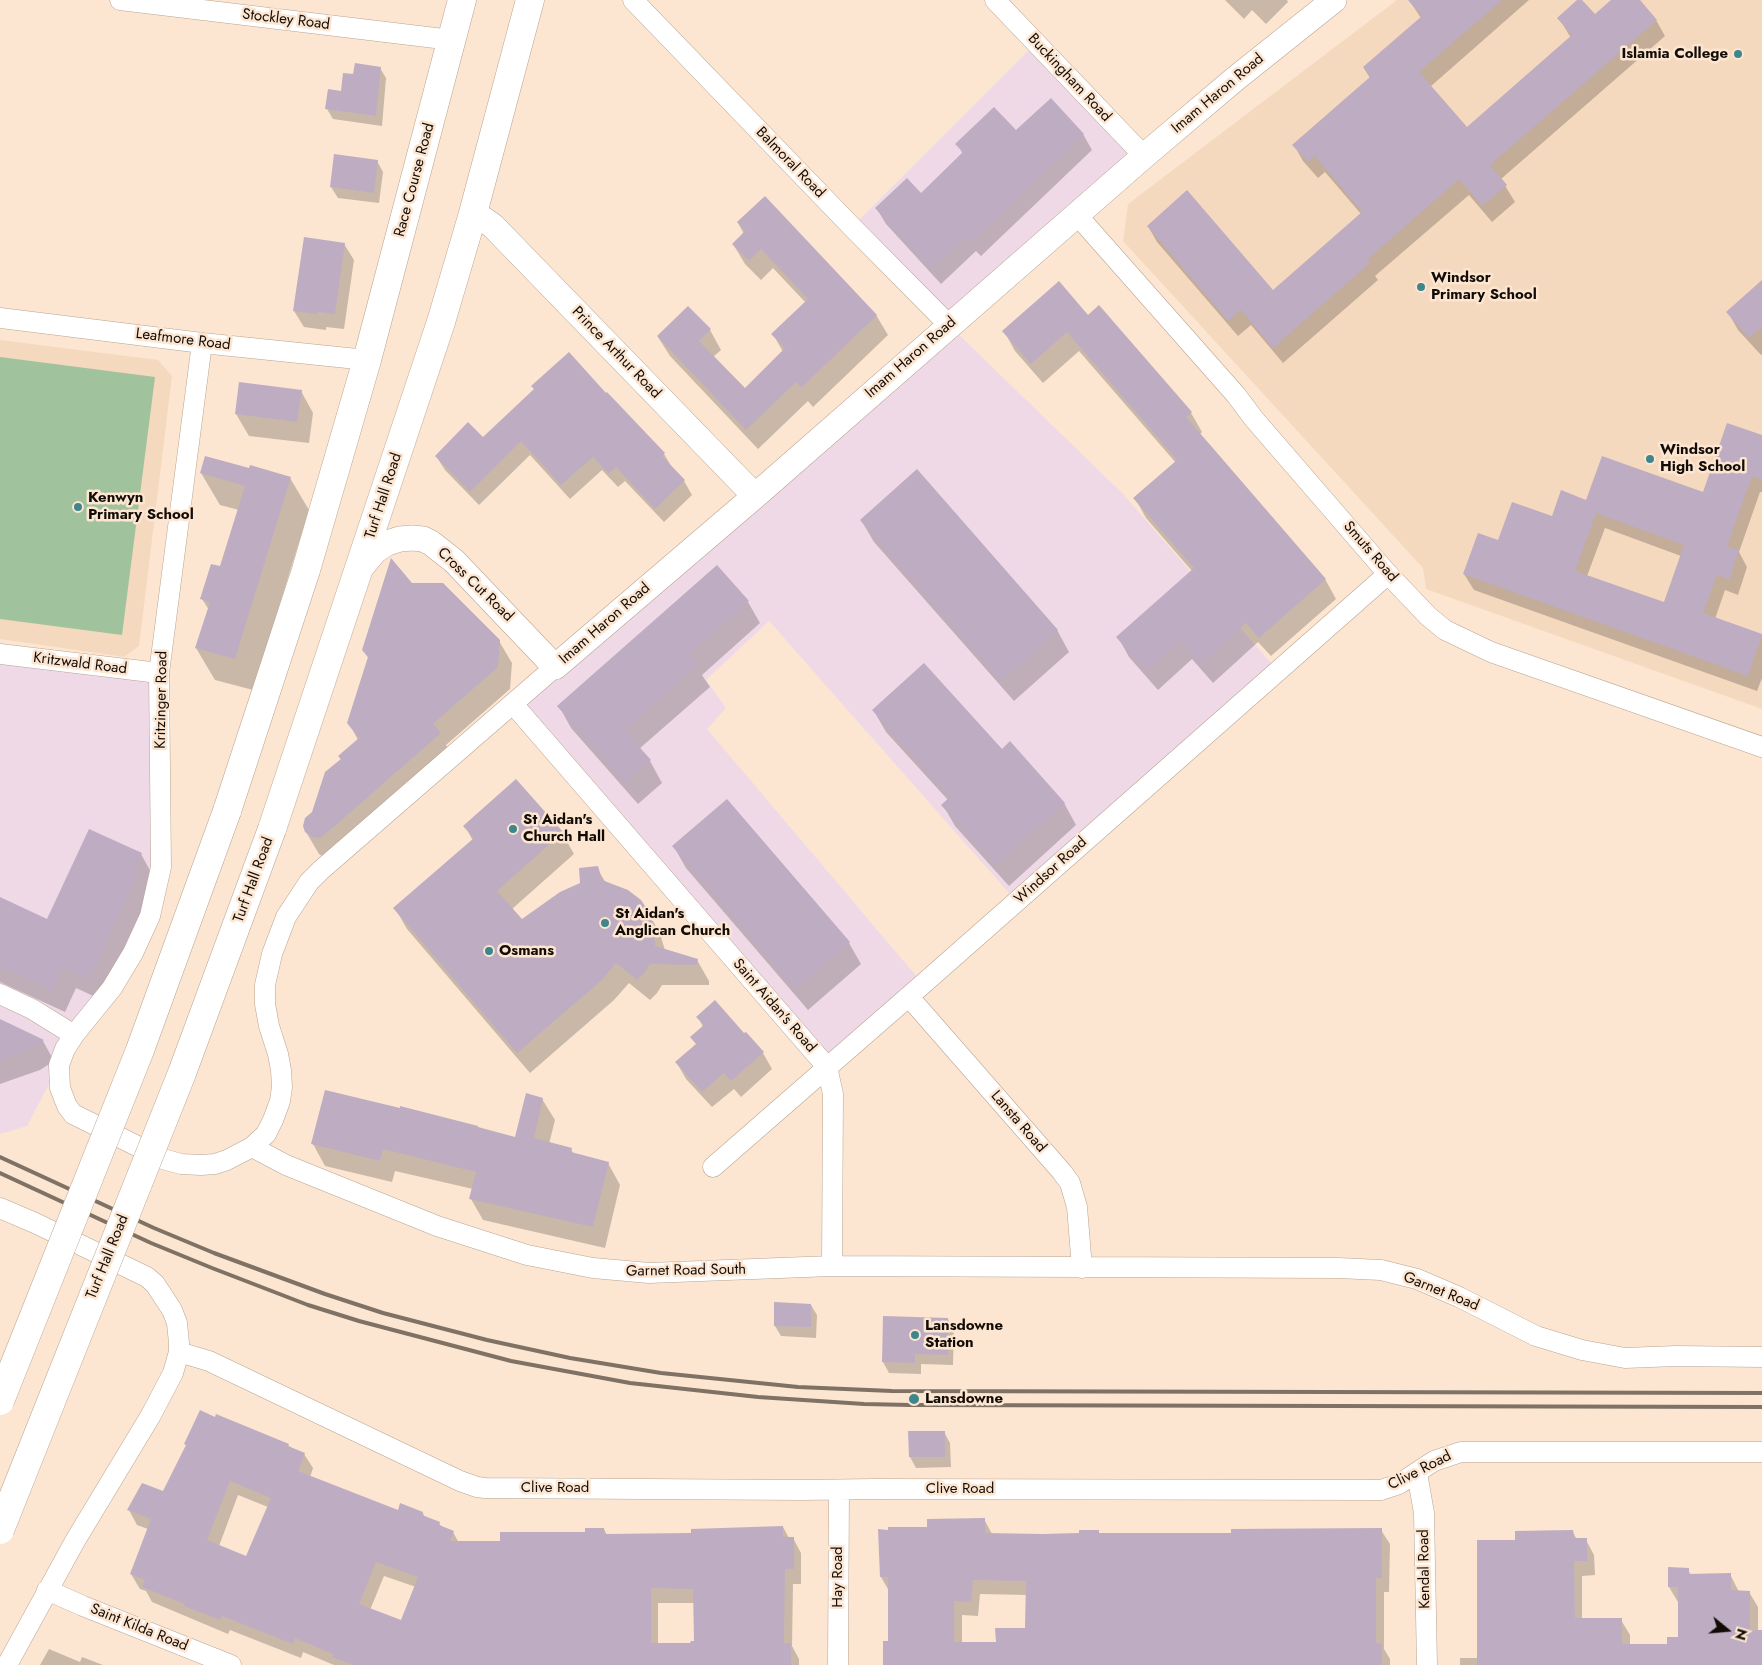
<!DOCTYPE html>
<html>
<head>
<meta charset="utf-8">
<style>
	body { margin:0 }
	#map { position:relative; width:1762px; height:1665px; overflow:hidden; background:#fce6d1; font-family:Jost,sans-serif }
	canvas { display:block }
	.north { position:absolute; left:1702px; top:1605px; width:50px; height:50px; -webkit-text-stroke:4px #fce6d1; paint-order:stroke; rotate:107deg; font-size:14px; font-weight:700; line-height:20px; text-align:center; color:#130c06 }
	.north::after { content:''; display:block; margin:auto; width:18px; height:22px; background:#130c06; clip-path:polygon(50% 0,100% 100%,50% 72%,0 100%) }
</style>
</head>
<body>
<div id="map">
<canvas width="1762" height="1665"></canvas>
<div class="north">N</div>
</div>
<script>
const g = document.querySelector('canvas').getContext('2d');
g.lineJoin = 'round';
function paint(path, color) { g.fillStyle = color; g.fill(path, 'evenodd'); }
const toPath = rows => new Path2D(rows.map(r => 'M' + r).join(''));
function trace(path, color, width, dash) { g.strokeStyle = color; g.lineWidth = width; g.lineCap = dash ? 'butt' : 'round'; g.setLineDash(dash || []); g.stroke(path); }
function write(font, color, halo, rows, align = 'center') {
  g.font = font + ' Jost,sans-serif'; g.lineWidth = 5; g.setLineDash([]); g.textBaseline = 'middle'; g.strokeStyle = halo; g.fillStyle = color; for (const [text, x, y, turn = 0] of rows) {
    g.save(); g.translate(x, y); g.rotate((+turn || 0) * Math.PI / 180); g.textAlign = isNaN(turn) ? turn : align; if (halo) g.strokeText(text, 0, 0); g.fillText(text, 0, 0); g.restore();
  }
}
const commercial = toPath([
	[1036,43,1144,156,949,325,1122,493,1278,671,1016,901,769,621,706,680,726,708,707,729,923,984,827,1067,513,704,949,325,852,227],
	[0,654,159,673,150,916,59,1065,27,1126,0,1134]
]);
const built = toPath([
	[1397,0,1762,0,1762,709,1426,589,1423,568,1123,241,1128,204],
	[0,340,158,360,172,376,139,646,124,657,0,639]
]);
const green = toPath([
	[0,357,155,377,122,635,0,619]
]);
const shadow = toPath([
	[1225,0,1287,0,1288,2,1266,24,1252,10,1244,19],
	[1409,0,1529,0,1430,87,1467,129,1571,38,1559,18,1579,0,1595,16,1613,0,1638,0,1656,20,1665,36,1501,179,1515,202,1492,222,1469,195,1375,276,1378,280,1283,363,1251,325,1238,336,1157,242,1148,226,1273,292,1361,214,1325,172,1318,178,1303,161,1294,145,1370,78,1364,68,1421,18],
	[380,68,386,78,382,126,333,119,327,109,355,76],
	[1016,132,1083,134,1092,150,981,256,976,251,941,284,886,224,877,209,921,195,963,154,957,144],
	[377,161,383,172,379,203,338,198,331,187],
	[738,223,876,315,888,335,813,407,808,401,758,449,670,356,658,337,710,330,721,350,713,357,745,390,783,352,773,334,806,303,773,268,761,280,745,264,733,244,744,234],
	[344,244,354,260,344,329,326,327,326,330,304,327,294,311],
	[1762,281,1762,354,1761,355,1738,330,1728,312],
	[1088,316,1191,413,1202,432,1200,434,1325,579,1336,599,1271,656,1258,642,1213,683,1192,659,1158,690,1129,657,1118,637,1192,571,1146,518,1135,498,1176,463,1079,351,1043,383,1015,351,1004,331],
	[301,391,313,413,309,443,249,436,236,414],
	[607,394,664,454,673,469,684,481,692,495,664,522,625,481,618,487,602,470,570,499,530,455,479,505,445,470,436,456],
	[1762,437,1762,492,1760,492,1739,552,1747,567,1738,595,1725,590,1715,619,1762,635,1762,678,1757,691,1474,590,1464,574,1499,541,1587,501,1704,493],
	[1605,528,1681,556,1664,604,1587,576],
	[201,473,290,478,309,510,253,690,215,680,196,648,209,610,202,599,221,568,239,510,220,505],
	[861,520,1057,630,1069,652,1014,701,874,542],
	[411,584,499,641,512,663,510,689,446,745,452,756,325,858,319,854,306,832,313,812,341,760,339,756,358,740,349,723,369,659,363,650],
	[748,602,760,623,702,675,710,687,639,749,650,761,662,783,638,804,571,728,559,706],
	[874,711,1002,751,1064,803,1076,825,1009,886,955,826,943,805,948,800,886,732],
	[465,826,562,833,574,854,512,909,522,921,581,884,597,868,606,883,646,910,659,931,665,950,697,960,709,981,709,985,662,985,657,993,650,1000,629,983,614,1000,530,1073,407,929,395,908,473,841],
	[674,847,849,943,861,964,808,1010,686,868],
	[141,854,153,876,151,895,102,1000,76,988,65,1012,0,982,0,899,48,921],
	[698,1017,744,1035,746,1033,763,1053,772,1069,741,1097,734,1089,712,1107,686,1079,677,1063,697,1045,692,1037,703,1027],
	[0,1020,43,1041,54,1061,40,1070,0,1084],
	[542,1099,555,1120,549,1144,571,1149,574,1155,608,1163,620,1185,605,1248,483,1220,471,1199,473,1189,395,1171,392,1182,325,1166,313,1144,479,1129,516,1138],
	[811,1305,817,1315,816,1338,781,1336,775,1326],
	[884,1317,948,1319,954,1329,953,1365,921,1364,921,1374,889,1373,883,1362],
	[910,1432,944,1432,950,1443,951,1467,916,1468,910,1457],
	[288,1445,290,1447,304,1454,313,1468,310,1477,399,1511,423,1513,425,1518,439,1523,442,1528,453,1532,459,1543,501,1543,586,1533,604,1529,607,1535,693,1534,783,1527,789,1538,793,1538,801,1553,801,1584,793,1584,792,1646,799,1659,799,1665,334,1665,303,1652,301,1658,230,1630,228,1634,152,1602,146,1591,140,1589,131,1574,148,1529,137,1525,129,1510,164,1492],
	[238,1495,268,1507,247,1557,219,1546],
	[384,1576,416,1587,402,1622,370,1610],
	[658,1603,695,1603,695,1642,692,1644,658,1644],
	[984,1519,992,1534,1232,1535,1381,1530,1390,1544,1389,1592,1384,1592,1384,1649,1390,1659,1390,1665,883,1665,883,1653,889,1642,889,1591,881,1577,928,1528],
	[980,1594,1027,1595,1026,1629,997,1643,962,1644,962,1615,978,1616],
	[1573,1532,1577,1540,1586,1540,1594,1555,1595,1575,1582,1576,1582,1619,1621,1620,1630,1635,1630,1645,1668,1645,1680,1638,1679,1602,1678,1602,1669,1587,1669,1569,1688,1570,1691,1575,1730,1574,1739,1592,1749,1592,1758,1607,1758,1631,1762,1631,1762,1665,1460,1665,1460,1658,1478,1658,1516,1541],
	[49,1649,80,1662,82,1657,103,1665,40,1665]
]);
const building = toPath([
	[1408,0,1502,0,1419,72,1467,127,1572,35,1557,18,1577,0,1582,0,1595,14,1611,0,1640,0,1657,20,1490,165,1507,185,1482,206,1459,179,1367,260,1370,263,1273,348,1241,310,1228,321,1147,226,1187,190,1273,290,1362,212,1315,156,1308,162,1292,145,1370,77,1363,67,1422,16],
	[355,63,381,67,376,116,325,109,328,89,341,91,343,73,353,74],
	[1051,98,1084,134,972,242,966,236,931,270,875,208,907,178,921,193,963,152,955,144,994,107,1016,130],
	[334,154,378,160,374,193,330,187],
	[765,196,877,315,801,388,796,382,746,430,657,336,688,306,711,329,699,341,745,388,785,348,771,334,808,299,761,249,749,261,732,244,745,231,737,222],
	[304,237,345,243,335,314,317,312,317,314,293,311],
	[1762,280,1762,327,1749,338,1726,312],
	[1059,281,1088,315,1099,305,1192,412,1186,417,1326,579,1259,638,1246,623,1201,664,1180,640,1146,671,1116,637,1194,568,1133,498,1177,460,1067,332,1031,364,1002,331],
	[569,352,606,393,607,392,665,453,662,456,685,480,655,509,616,467,609,474,593,457,561,485,521,441,470,492,435,456,468,422,483,437,534,389,531,386],
	[239,382,302,390,297,422,235,414],
	[1727,423,1762,435,1762,480,1752,476,1727,546,1739,550,1729,580,1717,575,1703,613,1762,634,1748,676,1463,574,1478,533,1498,540,1512,502,1552,516,1561,490,1586,500,1602,456,1703,492],
	[1596,513,1684,545,1664,602,1575,571],
	[205,456,249,468,250,465,291,477,235,659,195,648,210,602,200,599,211,564,220,566,245,486,200,473],
	[917,469,1058,630,1001,681,860,520],
	[391,558,412,583,443,583,500,640,498,667,433,724,441,733,329,831,320,838,312,837,305,832,303,826,305,818,312,812,325,772,341,759,338,756,359,738,347,723,368,657,362,650],
	[717,565,749,601,689,654,698,665,624,730,651,760,625,783,557,706],
	[924,663,1002,749,1010,741,1065,803,996,865,941,805,950,797,872,710],
	[516,779,563,832,497,891,522,919,560,892,580,883,579,868,598,866,602,880,628,890,641,900,647,909,654,928,655,946,698,959,697,965,650,964,645,972,637,980,616,963,602,980,517,1053,393,908,474,838,463,826],
	[727,799,850,942,795,989,672,846],
	[89,829,142,853,134,870,139,872,89,979,63,967,52,991,0,966,0,897,47,919],
	[715,1000,744,1033,746,1032,764,1052,731,1081,724,1073,702,1092,675,1062,696,1044,690,1037,704,1025,696,1017],
	[0,1019,44,1040,28,1050,0,1060],
	[325,1090,400,1108,400,1106,478,1126,478,1127,515,1137,526,1093,543,1098,534,1138,572,1148,571,1152,609,1162,593,1227,469,1199,476,1172,383,1149,380,1161,311,1144],
	[774,1302,811,1304,811,1327,774,1326],
	[883,1316,948,1318,948,1355,915,1354,915,1363,882,1362],
	[200,1410,215,1417,216,1414,289,1444,288,1446,305,1453,298,1471,398,1510,400,1503,423,1512,422,1515,440,1522,439,1525,454,1531,450,1541,500,1541,500,1532,585,1532,585,1528,604,1528,604,1534,691,1533,691,1529,783,1526,783,1537,794,1537,794,1569,785,1569,784,1643,791,1643,791,1665,354,1665,332,1657,333,1654,295,1638,293,1644,222,1616,220,1620,184,1606,185,1604,142,1587,145,1580,130,1574,151,1519,127,1510,142,1483,163,1491,186,1445,184,1444],
	[230,1481,271,1498,246,1556,207,1540],
	[376,1562,418,1577,401,1620,359,1604],
	[651,1588,693,1589,694,1641,691,1641,690,1643,651,1643],
	[908,1431,945,1431,945,1457,909,1457],
	[985,1518,985,1533,1043,1534,1079,1533,1079,1530,1099,1530,1099,1533,1231,1533,1231,1529,1382,1528,1382,1578,1376,1578,1376,1643,1382,1644,1382,1665,883,1665,883,1641,888,1641,888,1577,880,1577,878,1529,888,1530,888,1527,927,1527,927,1519],
	[973,1580,1026,1581,1025,1628,995,1628,996,1642,954,1642,954,1601,971,1602],
	[1573,1530,1574,1538,1587,1538,1587,1561,1574,1561,1575,1618,1622,1618,1622,1644,1667,1644,1667,1637,1678,1637,1678,1587,1668,1587,1668,1567,1689,1568,1689,1574,1731,1573,1731,1590,1750,1591,1750,1630,1762,1630,1762,1665,1477,1665,1477,1540,1515,1540,1515,1531]
]);
const minor = toPath([
	[120,0,452,40],
	[633,0,852,227,949,325],
	[995,0,1144,156],
	[1077,215,1236,395,1254,419,1388,574,1428,616,1445,630,1491,652,1762,747],
	[0,318,202,343,367,360],
	[202,343,159,673,161,867,150,916,133,953,112,988,74,1035,65,1049,59,1065,60,1088,67,1106,73,1114,163,1159,181,1164,201,1165,215,1164,227,1160,252,1147,266,1134,273,1120,280,1101,282,1087,281,1070,278,1054,269,1026,265,1004,265,985,272,954,286,917,309,882,321,870,555,667],
	[0,654,159,673],
	[513,704,827,1067,833,1094,832,1266],
	[0,994,32,1009,74,1035],
	[909,997,1062,1172,1070,1183,1077,1207,1082,1268],
	[252,1147,286,1165,437,1226,527,1255,593,1268,649,1273,832,1266,1338,1268,1381,1270,1417,1279,1459,1297,1536,1336,1582,1350,1625,1358,1676,1356,1762,1357],
	[713,1167,923,984,1388,574],
	[0,1208,35,1223,147,1277,155,1284,172,1310,177,1323,179,1343,179,1352,173,1373,151,1415,75,1541,7,1665],
	[179,1352,209,1361,460,1481,477,1487,485,1488,803,1490,873,1489,1381,1490,1399,1484,1434,1461,1461,1452,1762,1452],
	[1417,1473,1424,1513,1427,1665],
	[47,1590,83,1606,231,1665],
	[838,1665,839,1490]
]);
const tertiary = toPath([
	[472,217,483,219,493,226,755,496],
	[360,569,375,551,387,543,400,539,412,538,423,539,431,543,454,561,555,667,755,496,1144,156,1235,79,1334,0]
]);
const primary = toPath([
	[227,811,306,570,367,360,462,0],
	[272,829,441,322,472,217,530,0]
]);
const rail = toPath([
	[0,1157,154,1228,214,1253,325,1294,383,1313,487,1340,570,1358,661,1373,798,1387,892,1391,1762,1393],
	[0,1173,151,1243,212,1268,308,1305,359,1321,511,1361,630,1383,758,1397,864,1404,910,1405,1762,1407]
]);
const primaryBridge = toPath([
	[0,1401,140,1050,227,811],
	[0,1530,182,1073,272,829]
]);
const markers = [
	[1738,54,5,"#3e868b"],
	[1421,287,5,"#3e868b"],
	[1650,459,5,"#3e868b"],
	[78,507,5,"#3e868b"],
	[513,829,5,"#3e868b"],
	[605,923,5,"#3e868b"],
	[489,951,5,"#3e868b"],
	[915,1335,5,"#3e868b"],
	[914,1399,6,"#3e868b"]
];
const streetNames = [
	["Stockley Road",286,20,7],
	["Buckingham Road",1069,78,47],
	["Imam Haron Road",1218,94,-40],
	["Balmoral Road",790,163,46],
	["Race Course Road",415,180,-75],
	["Leafmore Road",183,340,7],
	["Prince Arthur Road",616,353,46],
	["Imam Haron Road",911,358,-41],
	["Turf Hall Road",384,496,-72],
	["Smuts Road",1370,552,49],
	["Cross Cut Road",475,585,44],
	["Imam Haron Road",605,624,-41],
	["Kritzwald Road",80,664,7],
	["Kritzinger Road",162,700,-89],
	["Windsor Road",1051,871,-42],
	["Turf Hall Road",254,880,-70],
	["Saint Aidan's Road",774,1006,49],
	["Lansta Road",1018,1122,49],
	["Turf Hall Road",108,1257,-68],
	["Garnet Road South",686,1271,-1],
	["Garnet Road",1441,1292,22],
	["Clive Road",1420,1471,-27],
	["Clive Road",555,1488],
	["Clive Road",960,1489],
	["Kendal Road",1425,1569,-91],
	["Hay Road",838,1577,-90],
	["Saint Kilda Road",139,1628,22]
];
const poiNames = [
	["Islamia College",1728,54,"right"],
	["Windsor",1431,278],
	["Primary School",1431,295],
	["Windsor",1660,450],
	["High School",1660,467],
	["Kenwyn",88,498],
	["Primary School",88,515],
	["St Aidan's",523,820],
	["Church Hall",523,837],
	["St Aidan's",615,914],
	["Anglican Church",615,931],
	["Osmans",499,951],
	["Lansdowne",925,1326],
	["Station",925,1343],
	["Lansdowne",925,1399]
];
paint(commercial, '#efd9e7');
paint(built, '#f4d9be');
paint(green, '#a0c29d');
paint(shadow, '#0003');
paint(building, '#bdacc2');
trace(minor, '#b9a491', 21);
trace(tertiary, '#b9a491', 26);
trace(primary, '#b9a491', 29);
trace(minor, '#fff', 20);
trace(tertiary, '#fff', 25);
trace(primary, '#fff', 28);
trace(rail, '#7f7164', 4);
trace(primaryBridge, '#b9a491', 29, []);
trace(primaryBridge, '#fff', 28);
for (const [x, y, r, color] of markers) { const dot = new Path2D(); dot.arc(x, y, r, 0, 2 * Math.PI); g.fillStyle = color; g.fill(dot); trace(dot, '#fce6d1', 2); }
write('15px', '#130c06', '#fce6d1', streetNames);
write('bold 15px', '#130c06', '#fce6d1', poiNames, 'left');
</script>
</body>
</html>
